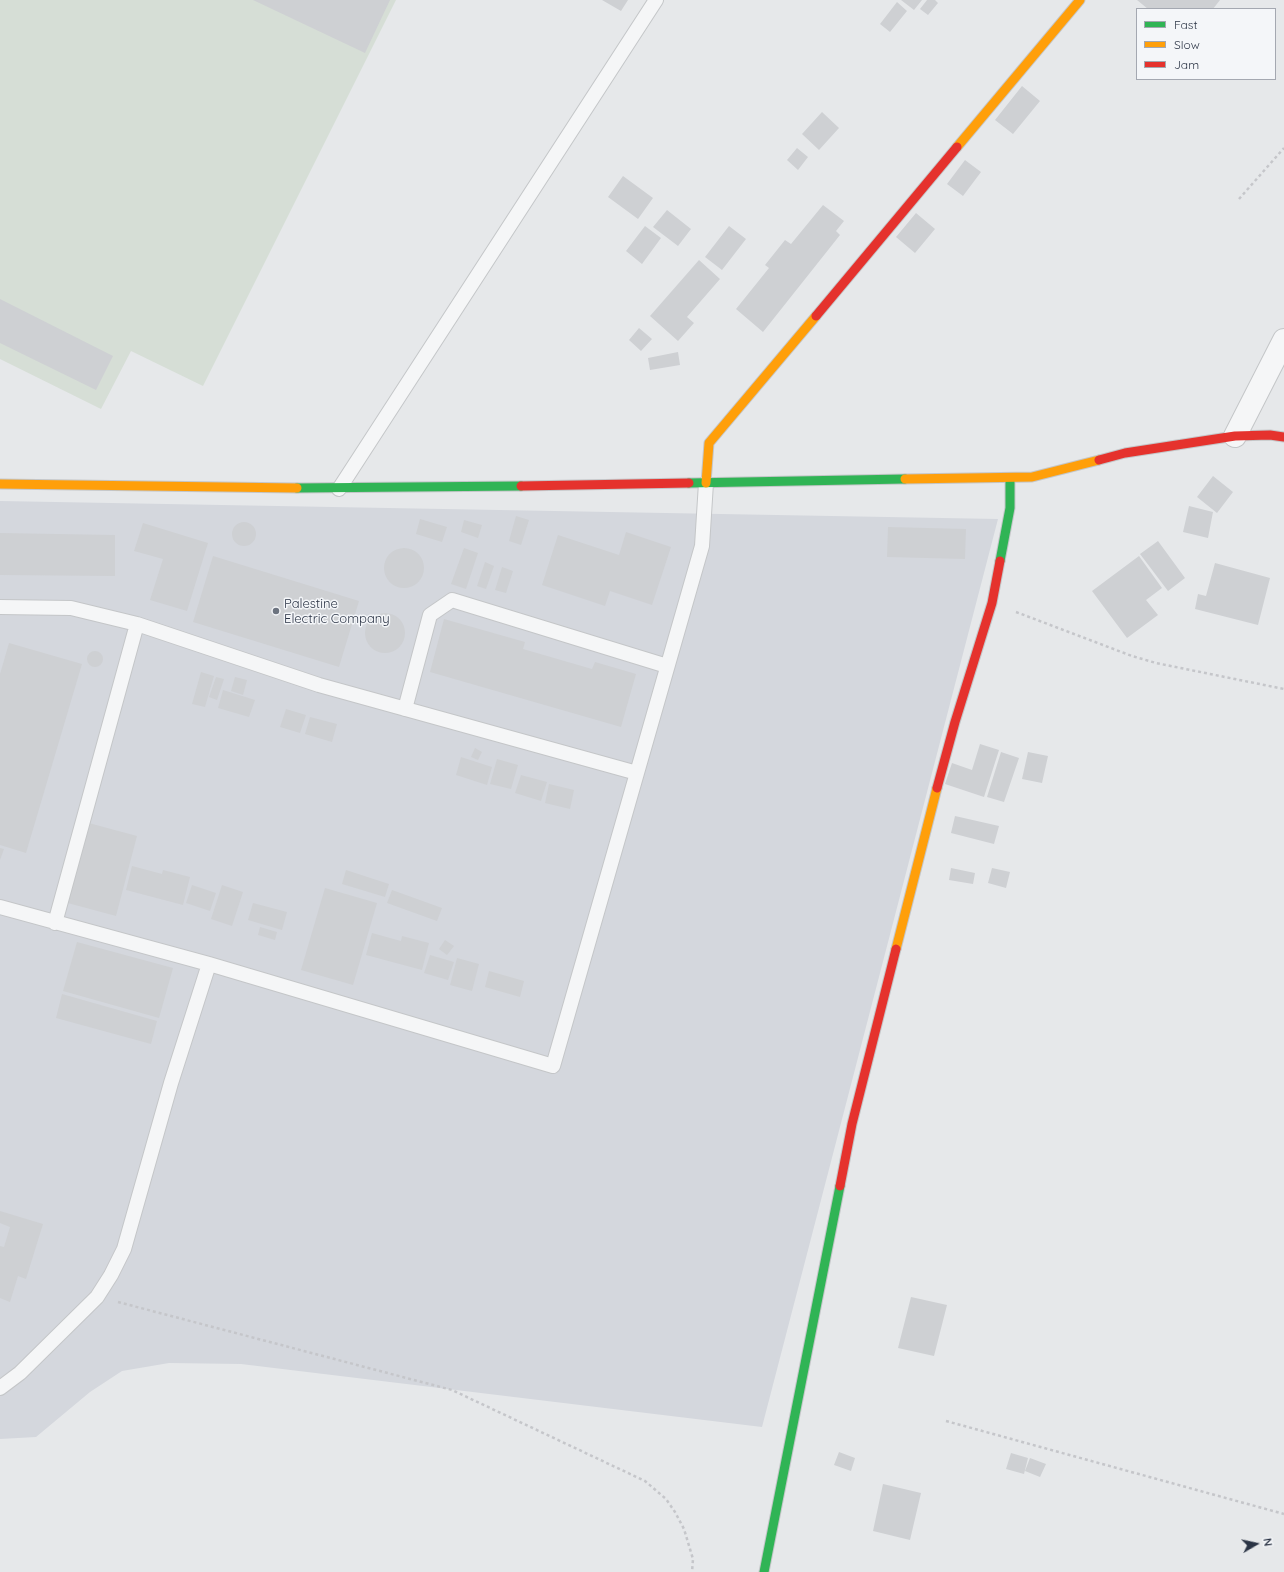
<!DOCTYPE html>
<html>
<head>
<meta charset="utf-8">
<style>
	body { margin:0 }
	#map { position:relative; width:1284px; height:1572px; overflow:hidden; background:#e6e8ea; font-family:Quicksand,sans-serif }
	canvas { display:block }
	.legend { position:absolute; left:1136px; top:8px; width:140px; height:72px; box-sizing:border-box; background:#f4f6f9; border:1px solid #a4a8b1; margin:0; padding:5px 7px; list-style:none; font-size:12px; color:#2b3445 }
	.legend li { display:flex; align-items:center; gap:8px; height:20px }
	.legend b { width:20px; border:1px solid #a4a8b1 }
	.north { position:absolute; left:1236px; top:1524px; width:40px; height:40px; -webkit-text-stroke:3px #f4f6f9; paint-order:stroke; rotate:81deg; font-size:11px; font-weight:700; line-height:16px; text-align:center; color:#2b3445 }
	.north::after { content:''; display:block; margin:auto; width:14px; height:18px; background:#2b3445; clip-path:polygon(50% 0,100% 100%,50% 72%,0 100%) }
</style>
</head>
<body>
<div id="map">
<canvas width="1284" height="1572"></canvas>
<ul class="legend">
<li><b style="height:5px;background:#30b455"></b>Fast</li>
<li><b style="height:5px;background:#ff9f0a"></b>Slow</li>
<li><b style="height:5px;background:#e5322d"></b>Jam</li>
</ul>
<div class="north">N</div>
</div>
<script>
const g = document.querySelector('canvas').getContext('2d');
g.lineJoin = 'round';
function paint(path, color) { g.fillStyle = color; g.fill(path, 'evenodd'); }
const toPath = rows => new Path2D(rows.map(r => 'M' + r).join(''));
function trace(path, color, width, dash) { g.strokeStyle = color; g.lineWidth = width; g.lineCap = dash ? 'butt' : 'round'; g.setLineDash(dash || []); g.stroke(path); }
function write(font, color, halo, rows, align = 'center') {
  g.font = font + ' Quicksand,sans-serif'; g.lineWidth = 3; g.setLineDash([]); g.textBaseline = 'middle'; g.strokeStyle = halo; g.fillStyle = color; for (const [text, x, y, turn = 0] of rows) {
    g.save(); g.translate(x, y); g.rotate((+turn || 0) * Math.PI / 180); g.textAlign = isNaN(turn) ? turn : align; if (halo) g.strokeText(text, 0, 0); g.fillText(text, 0, 0); g.restore();
  }
}
const built = toPath([
	[0,501,998,519,762,1427,241,1364,169,1363,122,1371,90,1392,36,1437,0,1439]
]);
const green = toPath([
	[0,0,396,0,203,386,131,351,101,409,0,359]
]);
const building = toPath([
	[253,0,390,0,365,53],
	[602,0,628,0,621,11],
	[901,0,922,0,914,10],
	[927,0,935,0,938,3,928,15,920,9],
	[1137,0,1220,0,1213,9,1148,9],
	[897,2,907,11,890,32,880,24],
	[1022,86,1040,101,1013,134,995,120],
	[822,112,839,128,819,150,802,134],
	[797,148,808,157,798,170,787,160],
	[965,160,981,172,963,196,947,184],
	[623,176,653,198,638,219,608,197],
	[823,205,844,221,836,231,840,235,763,332,736,309,769,268,765,265,785,240,791,244],
	[667,210,691,229,678,246,653,227],
	[916,213,935,229,915,253,896,237],
	[645,226,661,238,642,264,626,251],
	[729,226,746,239,722,270,705,257],
	[699,260,720,279,687,317,694,323,678,341,650,316],
	[0,299,113,356,96,390,0,343],
	[639,328,652,339,641,351,629,340],
	[678,352,680,365,650,370,648,358],
	[1213,476,1233,492,1217,513,1197,497],
	[1189,506,1213,512,1208,538,1183,532],
	[516,516,529,520,521,545,509,541],
	[420,519,447,527,442,542,416,534],
	[464,520,482,525,478,538,461,532],
	'232 534a12 12 0 1 1 24 0a12 12 0 1 1-24 0Z',
	[143,523,208,543,187,611,150,600,163,559,134,551],
	[888,527,966,529,965,559,887,557],
	[626,532,671,547,652,605,610,591,605,606,542,585,558,535,619,555],
	[0,533,115,535,115,576,0,575],
	[1158,541,1185,578,1168,591,1140,554],
	'384 568a20 20 0 1 1 40 0a20 20 0 1 1-40 0Z',
	[464,548,478,553,466,589,451,584],
	[213,556,359,601,339,667,193,622],
	[1139,556,1162,588,1146,600,1158,615,1127,638,1092,591],
	[485,562,494,566,486,589,477,586],
	[1215,563,1270,578,1258,625,1195,609,1198,594,1206,596],
	[502,567,513,571,506,593,495,590],
	'365 633a20 20 0 1 1 40 0a20 20 0 1 1-40 0Z',
	[444,619,525,642,523,649,592,669,595,662,636,674,621,727,430,672],
	[9,643,82,664,26,853,0,845,0,674],
	'87 659a8 8 0 1 1 16 0a8 8 0 1 1-16 0Z',
	[201,672,214,676,205,707,192,704],
	[216,677,224,679,217,700,209,697],
	[235,677,247,680,243,695,231,691],
	[223,690,255,700,249,717,218,708],
	[286,709,306,715,300,733,280,727],
	[310,717,337,724,332,742,305,734],
	[980,744,999,750,984,797,945,784,952,763,972,770],
	[475,748,482,752,478,760,471,757],
	[1001,752,1019,758,1004,802,987,797],
	[1028,752,1048,756,1042,783,1022,779],
	[461,757,492,767,487,785,456,775],
	[497,759,518,765,511,789,490,784],
	[521,775,547,782,541,801,515,793],
	[549,784,574,790,570,809,545,803],
	[955,816,999,826,994,844,951,833],
	[85,822,137,836,116,916,64,902],
	[0,848,4,849,0,860],
	[132,866,162,874,163,870,190,877,183,905,126,890],
	[951,868,975,873,973,884,949,880],
	[992,868,1010,872,1006,888,988,883],
	[346,870,389,884,385,897,342,884],
	[192,885,216,893,210,911,186,903],
	[222,885,243,892,232,926,211,919],
	[325,888,377,903,353,985,301,970],
	[392,890,442,908,437,921,387,903],
	[253,903,287,912,282,930,248,920],
	[260,927,277,932,275,940,258,935],
	[372,933,401,941,402,936,429,943,422,970,366,955],
	[445,940,454,946,447,955,439,949],
	[77,942,173,968,159,1018,63,991],
	[430,955,454,962,448,980,424,973],
	[457,958,479,964,472,991,450,985],
	[489,971,524,981,520,997,485,987],
	[62,994,157,1021,151,1044,56,1018],
	[0,1211,43,1224,26,1279,18,1276,10,1302,0,1298,0,1246,4,1247,10,1227,0,1223],
	[911,1297,947,1305,934,1356,898,1348],
	[839,1452,855,1458,851,1471,834,1465],
	[1011,1453,1028,1458,1024,1474,1006,1469],
	[1030,1458,1046,1464,1040,1477,1025,1471],
	[883,1484,921,1493,910,1540,873,1531]
]);
const path = toPath([
	[1239,199,1284,148],
	[1016,612,1132,656,1156,663,1284,689],
	[118,1302,452,1390,645,1481,666,1499,675,1512,684,1529,693,1559,692,1572],
	[946,1421,1284,1514]
]);
const lane = toPath([
	[339,489,656,0],
	[0,607,71,608,137,624,319,685,637,773],
	[405,709,430,615,452,600,667,666],
	[0,907,209,964,553,1066,702,546,706,483],
	[55,923,137,624],
	[0,1388,20,1373,97,1297,111,1275,124,1249,171,1083,209,964]
]);
const street = toPath([
	[1235,436,1284,340]
]);
const fast = toPath([
	[689,483,905,479],
	[297,488,521,486],
	[1000,561,1010,508,1010,478],
	[764,1572,840,1186]
]);
const slow = toPath([
	[957,147,1080,0],
	[905,479,1032,477,1099,460],
	[706,483,709,443,816,316],
	[0,484,297,488],
	[896,949,937,788]
]);
const jam = toPath([
	[816,316,957,147],
	[1099,460,1125,453,1235,436,1270,435,1284,437],
	[521,486,689,483],
	[937,788,955,722,992,603,1000,561],
	[840,1186,852,1124,896,949]
]);
const markers = [
	[276,611,4,"#6c737f"]
];
const poiNames = [
	["Palestine",284,604],
	["Electric Company",284,619]
];
paint(built, '#d4d7dd');
paint(green, '#d6ded6');
paint(building, '#ced0d3');
trace(lane, '#c4c6c8', 16);
trace(street, '#c4c6c8', 24);
trace(fast, '#c4c6c8', 11);
trace(slow, '#c4c6c8', 11);
trace(jam, '#c4c6c8', 11);
trace(path, '#c5c6ca', 2.5, [3, 3]);
trace(lane, '#f5f6f7', 14);
trace(street, '#f5f6f7', 22);
trace(fast, '#30b455', 9);
trace(slow, '#ff9f0a', 9);
trace(jam, '#e5322d', 9);
for (const [x, y, r, color] of markers) { const dot = new Path2D(); dot.arc(x, y, r, 0, 2 * Math.PI); g.fillStyle = color; g.fill(dot); trace(dot, '#f4f6f9', 1.5); }
write('13px', '#2b3445', '#f4f6f9', poiNames, 'left');
</script>
</body>
</html>
